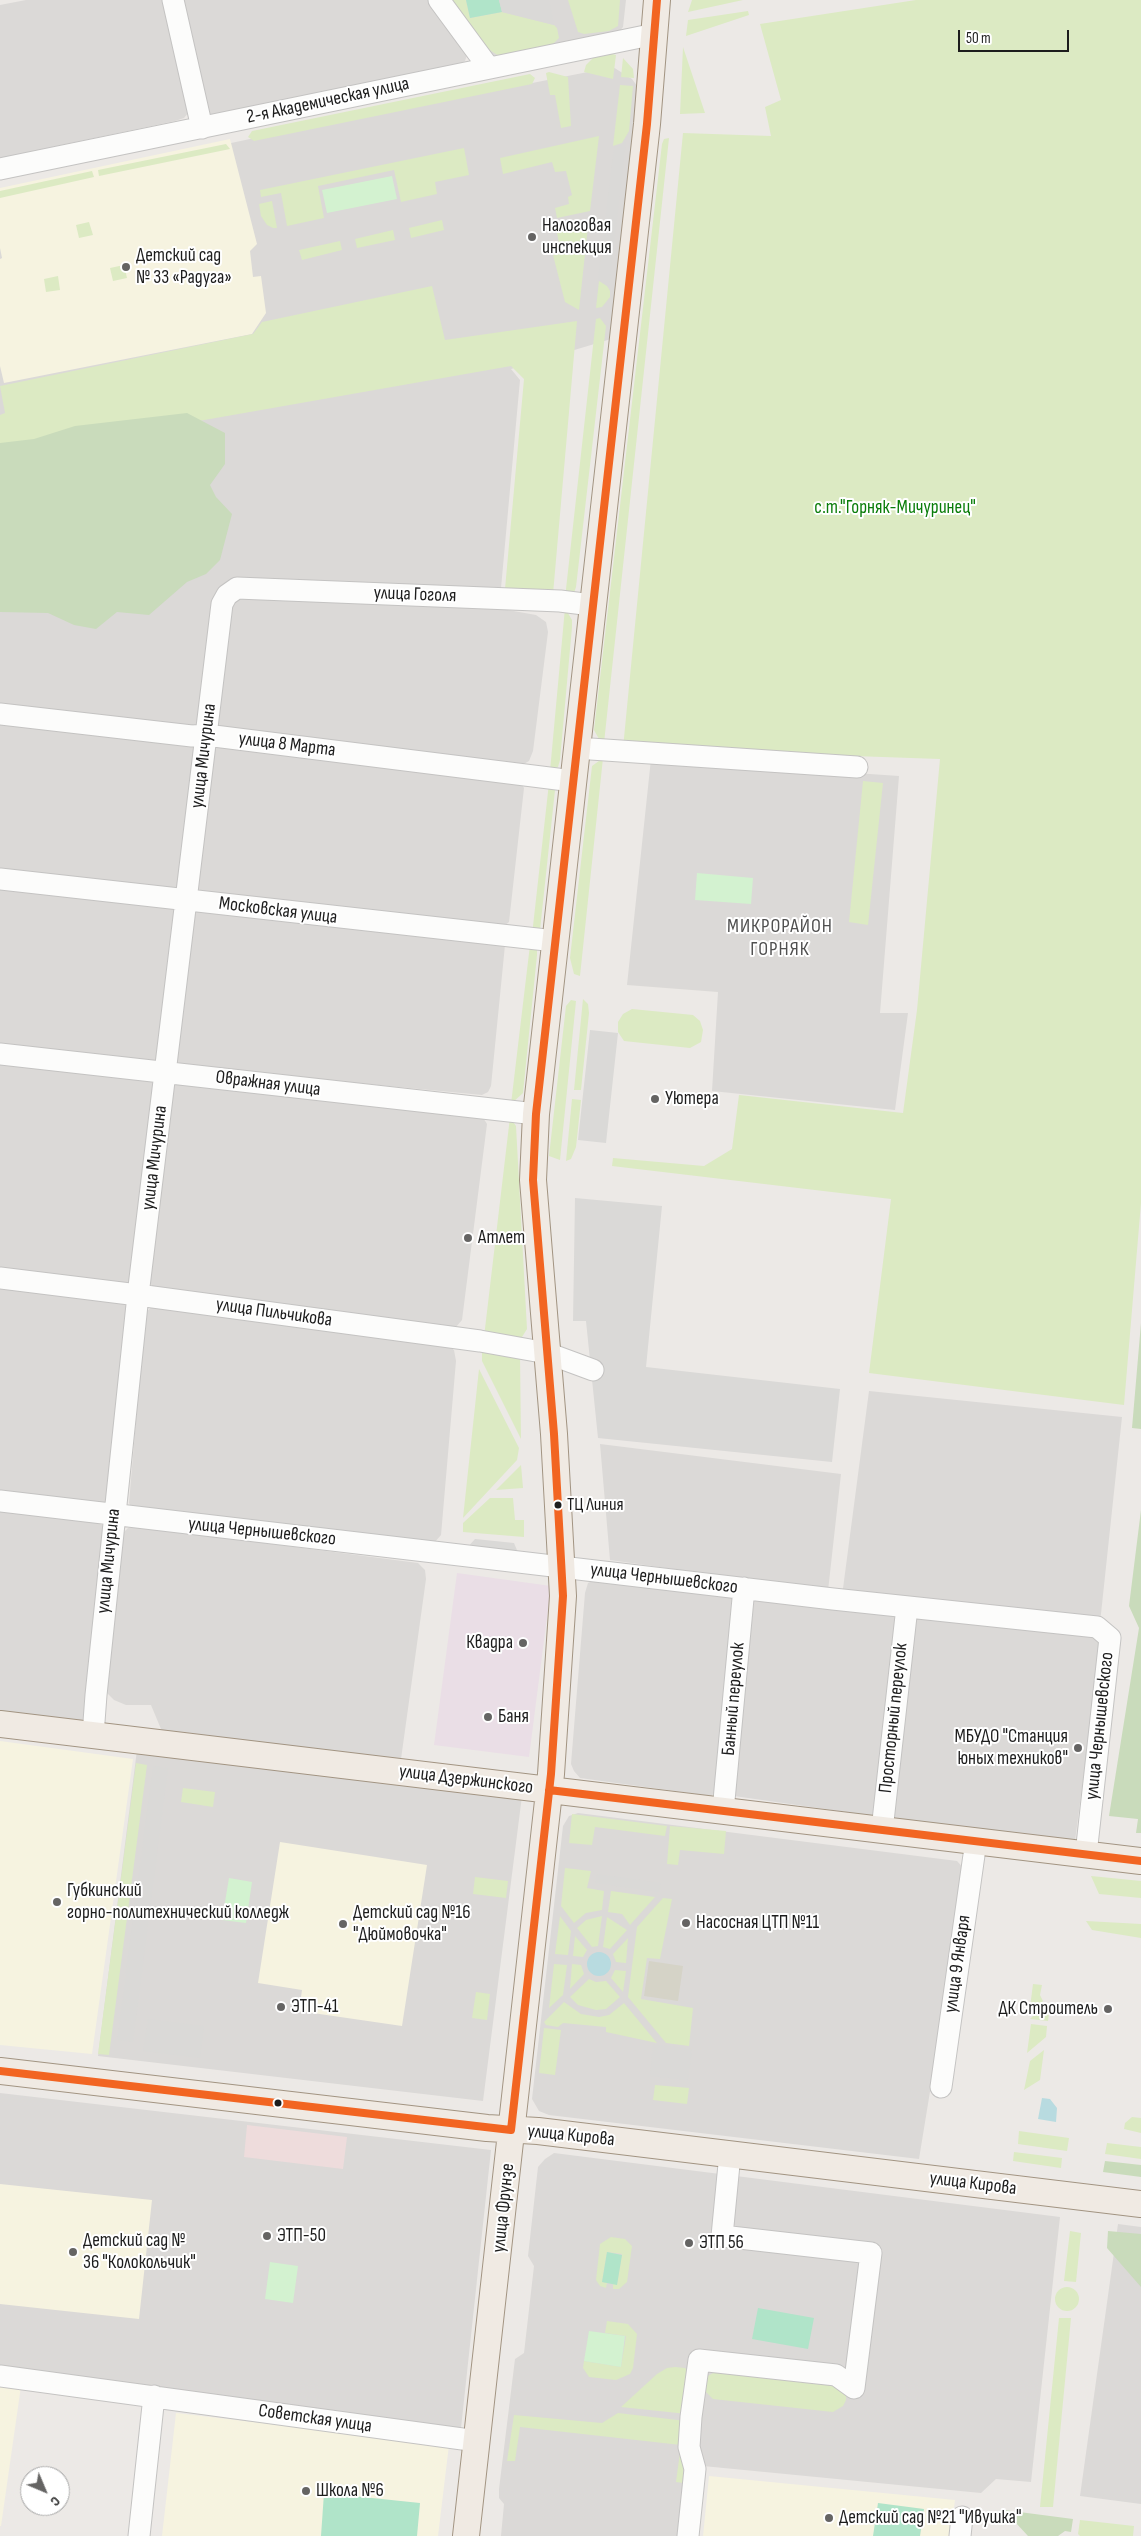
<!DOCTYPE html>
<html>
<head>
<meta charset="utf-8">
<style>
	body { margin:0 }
	#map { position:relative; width:1141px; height:2536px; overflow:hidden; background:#ece9e6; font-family:"Sofia Sans Condensed",sans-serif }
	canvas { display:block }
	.north { position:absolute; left:20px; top:2466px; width:50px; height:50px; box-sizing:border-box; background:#fff; border:1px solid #a5a5a5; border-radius:50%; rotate:135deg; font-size:14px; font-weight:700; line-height:20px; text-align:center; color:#1d1d1d }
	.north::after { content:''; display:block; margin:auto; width:18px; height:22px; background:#656463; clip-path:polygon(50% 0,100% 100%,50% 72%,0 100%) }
	.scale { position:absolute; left:958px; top:30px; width:111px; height:22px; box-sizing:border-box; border:2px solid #1d1d1d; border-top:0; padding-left:6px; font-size:15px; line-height:18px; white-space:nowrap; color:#1d1d1d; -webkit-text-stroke:4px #fff; paint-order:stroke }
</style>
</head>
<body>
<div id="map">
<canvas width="1141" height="2536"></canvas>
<div class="north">С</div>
<div class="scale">50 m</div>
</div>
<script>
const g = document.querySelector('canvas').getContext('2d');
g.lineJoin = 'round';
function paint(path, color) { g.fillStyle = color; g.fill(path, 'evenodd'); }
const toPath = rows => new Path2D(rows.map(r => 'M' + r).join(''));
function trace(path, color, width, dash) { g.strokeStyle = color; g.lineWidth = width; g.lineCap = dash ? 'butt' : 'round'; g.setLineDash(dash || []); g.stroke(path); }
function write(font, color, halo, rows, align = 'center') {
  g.font = font + ' "Sofia Sans Condensed",sans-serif'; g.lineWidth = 4; g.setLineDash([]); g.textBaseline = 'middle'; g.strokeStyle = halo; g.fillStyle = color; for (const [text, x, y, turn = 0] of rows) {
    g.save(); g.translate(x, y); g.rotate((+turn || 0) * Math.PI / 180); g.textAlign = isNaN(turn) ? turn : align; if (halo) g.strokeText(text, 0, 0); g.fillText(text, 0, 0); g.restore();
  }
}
const residential = toPath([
	[26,0,168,0,189,112,184,118,175,121,0,158,0,5],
	[182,0,432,0,468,52,465,61,459,65,212,115,204,109],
	[448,0,626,0,623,27,618,33,497,58,491,56],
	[613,67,632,79,640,90,611,339,511,369,520,380,501,588,234,583,201,730,0,708,0,192,250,139],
	[243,595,502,609,536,615,546,622,548,632,533,751,529,761,522,765,218,730,216,722,229,610,235,598],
	[0,720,194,746,178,892,0,873],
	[218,746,521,783,524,788,509,922,504,926,203,894,198,890,212,751],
	[651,759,899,776,880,1013,908,1013,895,1110,712,1091,718,992,627,985],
	[0,884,179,907,158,1057,151,1064,0,1049],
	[193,907,505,945,491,1086,488,1092,482,1095,180,1066,175,1062],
	[0,1059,154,1077,130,1286,0,1273],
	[176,1081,482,1116,487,1124,462,1320,456,1327,445,1331,160,1292,152,1286,146,1277,169,1090],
	[0,1285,129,1304,106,1506,0,1496],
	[154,1305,447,1345,454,1350,456,1361,441,1535,434,1543,131,1507,129,1503,145,1313],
	[869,1391,1122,1417,1100,1623,842,1596],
	[600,1444,841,1474,828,1591,610,1560],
	[0,1509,95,1522,102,1525,104,1529,84,1719,76,1723,0,1714],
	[134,1526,418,1563,425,1570,426,1579,401,1759,170,1735,161,1729,151,1705,126,1705,114,1700,106,1692,123,1533,128,1528],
	[596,1579,732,1598,715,1793,711,1796,580,1778,574,1771,571,1764,585,1593,588,1583],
	[754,1601,900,1616,874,1816,734,1796],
	[913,1615,1102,1635,1075,1841,892,1819],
	[137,1750,522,1796,483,2101,98,2056],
	[578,1813,957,1861,966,1871,919,2159,549,2115,539,2111,532,2099,563,1826,569,1816],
	[0,2093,491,2150,461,2428,0,2369],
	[554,2153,1060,2217,1031,2482,996,2479,981,2493,703,2466,694,2536,501,2536,504,2504,499,2498,499,2489,515,2359,524,2353,534,2266,528,2256,538,2167,545,2159],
	[1118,2224,1141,2227,1141,2504,1080,2496]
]);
const commercial = toPath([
	[247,2125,347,2137,343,2169,244,2157]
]);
const industrial = toPath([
	[457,1573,551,1586,529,1757,434,1745]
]);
const education = toPath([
	[230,139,257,244,250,251,253,277,261,276,266,313,252,334,4,383,0,366,0,259,2,258,0,248,0,188],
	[0,1741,133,1759,92,2054,0,2045],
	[280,1842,427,1865,402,2026,299,2011,302,1990,258,1983],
	[0,2184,152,2200,139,2319,0,2304],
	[0,2383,21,2386,1,2526,0,2526],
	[176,2413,449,2445,438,2536,162,2536],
	[709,2476,955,2500,950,2536,703,2536]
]);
const construction = toPath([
	[649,1961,683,1966,678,2001,644,1996]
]);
const grass = toPath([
	[451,0,466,0,470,18,502,12,554,25,557,28,559,38,551,46,499,56,488,49],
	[568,0,620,0,618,26,609,31,584,34,578,32],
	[692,0,743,0,688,12],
	[916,0,1141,0,1141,1203,1124,1405,869,1373,891,1199,612,1166,613,1158,704,1166,732,1149,739,1095,903,1113,917,1010,940,759,623,748,683,133,771,136,765,107,781,100,760,24],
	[748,11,749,15,686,36,688,20],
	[683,47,705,113,680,114],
	[609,53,616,55,613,79,584,72,586,65,594,57],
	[623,58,633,69,634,78,621,77],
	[549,72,568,77,571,126,561,128,555,95,550,95,546,73],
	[530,74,535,78,532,84,254,141,248,137,252,131],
	[620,85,633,86,629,131,622,143,613,146],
	[599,136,590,211,557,218,555,208,569,204,568,197,572,195,566,171,555,172,552,162,503,174,500,158],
	[669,138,604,743,599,739,594,730,662,144,664,139],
	[226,144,230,149,99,176,98,170],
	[464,148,469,175,435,182,437,194,401,202,394,170,318,186,324,218,287,226,281,193,261,197,260,190],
	[92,171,94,177,0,198,0,191],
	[272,201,277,228,273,228,267,225,261,216,259,204],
	[442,220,444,230,411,238,409,228],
	[89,222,93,235,79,238,76,225],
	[588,226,579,310,565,302,553,255,561,253,557,233],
	[393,230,395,240,357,248,355,239],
	[340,241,342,250,302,260,299,250],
	[124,265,127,278,113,281,110,268],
	[58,276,60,290,46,292,44,279],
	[599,281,607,286,610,291,610,297,602,307,596,308],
	[432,286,445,340,577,321,553,594,505,589,524,379,511,366,0,456,0,415,5,413,0,386,253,334,262,322],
	[600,318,606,326,576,587,574,593,565,598,596,319],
	[565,608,572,620,572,627,560,760,558,767,550,771],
	[603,758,580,976,574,974,570,958,592,766],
	[863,781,883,783,868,925,849,922],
	[549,783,555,790,540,930,532,935],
	[530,945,537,950,537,955,523,1093,511,1104],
	[583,999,588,1004,589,1013,581,1090,574,1090],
	[571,1000,576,1001,560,1160,549,1156,566,1006],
	[632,1009,693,1015,700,1021,703,1030,701,1042,690,1048,624,1041,618,1032,618,1022,623,1014],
	[572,1099,581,1100,576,1147,571,1159,566,1161],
	[510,1117,516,1126,527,1329,522,1337,516,1340,484,1337],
	[482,1349,520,1355,521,1439,482,1361],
	[479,1369,519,1448,517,1460,463,1518],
	[521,1465,523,1488,496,1490],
	[490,1498,513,1498,515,1520,524,1520,524,1537,463,1532,463,1523],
	[136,1763,147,1765,109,2055,98,2054],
	[183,1788,215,1792,213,1807,181,1802],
	[572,1814,667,1826,665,1836,595,1827,592,1845,569,1843],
	[670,1826,726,1831,724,1854,680,1850,678,1865,667,1864],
	[565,1868,591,1871,587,1888,604,1891,602,1910,586,1913,574,1923,561,1906],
	[1091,1876,1141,1881,1141,1898,1099,1894],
	[475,1877,508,1881,506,1898,473,1894],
	[611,1891,655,1897,630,1925,622,1914,608,1912],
	[663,1898,672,1899,660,1959,647,1958,641,1999,693,2008,689,2046,666,2043,628,1997,637,1927],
	[560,1916,571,1931,568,1955,555,1954],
	[602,1916,598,1946,592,1947,577,1928,586,1920],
	[607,1917,627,1930,610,1949,603,1947],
	[1086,1921,1141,1924,1141,1938,1092,1930],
	[575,1936,587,1950,583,1957,573,1956],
	[628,1938,626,1963,616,1962,613,1954],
	[554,1964,567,1965,563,1995,549,2008],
	[572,1964,581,1965,584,1974,570,1989],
	[615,1970,626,1971,623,1992,611,1978],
	[589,1979,596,1982,606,1981,620,1997,606,2009,596,2010,578,2005,570,1997],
	[1033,1984,1042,1985,1040,1995,1043,2001,1029,2015],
	[476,1992,490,1994,487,2020,472,2018],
	[564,2002,581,2014,599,2017,609,2015,624,2003,657,2043,606,2032,606,2027,563,2023,558,2027,546,2025,544,2022],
	[1046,2003,1050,2005,1048,2021,1030,2019],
	[1031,2024,1047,2026,1046,2037,1027,2053],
	[544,2028,561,2030,555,2075,539,2073],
	[1044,2050,1040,2080,1024,2090,1030,2061],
	[655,2085,689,2088,687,2104,653,2100],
	[1132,2117,1141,2118,1141,2133,1124,2129,1125,2123],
	[1019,2131,1069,2138,1067,2151,1018,2144],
	[1107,2143,1141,2147,1141,2159,1105,2154],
	[1014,2152,1062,2158,1061,2168,1013,2161],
	[1070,2231,1081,2233,1076,2282,1064,2281],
	[611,2237,625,2239,632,2246,627,2282,619,2289,613,2289,613,2284,617,2284,622,2254,607,2252,602,2282,607,2283,606,2288,600,2286,596,2280,600,2244],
	'1055 2299a12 12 0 1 1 24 0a12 12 0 1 1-24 0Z',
	[1059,2318,1071,2318,1053,2507,1040,2507],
	[607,2321,628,2324,637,2334,633,2368,630,2374,616,2380,589,2377,583,2368,584,2361,621,2367,626,2336,605,2333],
	[675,2367,685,2368,689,2372,687,2414,621,2407,657,2374,667,2368],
	[715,2372,835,2384,846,2394,846,2400,843,2406,833,2412,713,2399,704,2390,706,2377],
	[618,2413,686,2421,683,2483,676,2482,681,2445,520,2427,515,2461,507,2461,514,2415,602,2423],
	[1080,2520,1134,2526,1133,2536,1080,2536,1078,2534]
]);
const forest = toPath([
	[187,413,225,433,225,464,210,485,216,497,232,514,220,560,206,574,187,582,149,615,117,612,96,629,74,625,48,613,0,612,0,443,34,439,75,426],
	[1141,1323,1141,1429,1132,1428],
	[1141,1510,1141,1833,1136,1833,1138,1819,1109,1816,1139,1628,1129,1606],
	[1105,2161,1141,2165,1141,2177,1103,2172],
	[1108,2231,1141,2234,1141,2287,1107,2248],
	[1004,2510,1073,2519,1071,2532,1065,2531,1058,2536,1028,2536]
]);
const park = toPath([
	[392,176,397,199,327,213,322,190],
	[697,873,753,878,751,904,695,900],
	[229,1878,252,1882,246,1923,222,1920],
	[270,2262,298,2266,293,2303,265,2299],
	[589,2331,625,2336,621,2367,584,2361]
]);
const pitch = toPath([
	[466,0,499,0,502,12,470,18],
	[607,2252,622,2255,617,2285,602,2282],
	[758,2308,814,2318,808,2349,752,2339],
	[324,2493,420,2503,417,2536,321,2536],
	[878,2503,924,2509,920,2536,873,2536]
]);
const parking = toPath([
	[499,0,549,0,554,25,502,12],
	[626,141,609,287,598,279,614,147,622,145],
	[590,1030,618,1033,606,1143,578,1140],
	[575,1198,662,1206,646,1367,840,1389,832,1462,598,1438,586,1321,573,1321],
	[475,1539,514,1543,519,1555,466,1549],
	[153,1766,168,1768,133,2042,117,2040],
	[597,1874,661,1883,659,1892,595,1883],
	[148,2019,204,2026,200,2058,143,2051],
	[653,2044,692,2049,688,2080,650,2076]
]);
const water = toPath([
	'587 1964a12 12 0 1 1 24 0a12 12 0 1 1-24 0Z',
	[1042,2098,1050,2099,1057,2108,1056,2122,1038,2119]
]);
const minor = toPath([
	[173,0,202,128],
	[439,0,489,68],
	[0,169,655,34],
	[0,714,192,736,206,735,573,781],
	[576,748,857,767],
	[0,879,555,941],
	[0,1054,536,1114],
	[0,1278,138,1295,480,1341,547,1353,593,1370],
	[0,1501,833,1599,1097,1627,1110,1638,1086,1854],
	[93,1735,96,1695,138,1295,222,604,227,595,237,588,560,601,592,605],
	[723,1811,744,1588],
	[882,1830,907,1607],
	[941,2087,976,1841],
	[0,2376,477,2441],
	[139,2536,154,2396],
	[688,2536,695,2469,689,2447,691,2417,699,2360,836,2375,854,2388,871,2253,722,2236,730,2154],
	[960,2536,962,2517]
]);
const major = toPath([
	[0,1724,1141,1861],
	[0,2071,487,2128,538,2131,1141,2204],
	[466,2536,551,1774,563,1596,554,1434,533,1180,536,1114,647,124,657,0]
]);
const bus1 = toPath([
	[549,1790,1141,1861],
	[0,2071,511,2130,551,1774,563,1596,554,1434,533,1180,536,1114,647,124,657,0]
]);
const markers = [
	[532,237,5,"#656463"],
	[126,267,5,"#656463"],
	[655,1099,5,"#656463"],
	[468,1238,5,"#656463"],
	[558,1505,4.5,"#1d1d1d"],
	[523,1643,5,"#656463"],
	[488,1717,5,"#656463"],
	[1078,1748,5,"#656463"],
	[57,1902,5,"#656463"],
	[686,1923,5,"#656463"],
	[343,1924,5,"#656463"],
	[281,2007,5,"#656463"],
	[1108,2009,5,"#656463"],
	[278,2103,4.5,"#1d1d1d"],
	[267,2236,5,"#656463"],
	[689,2243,5,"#656463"],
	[73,2252,5,"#656463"],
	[306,2491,5,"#656463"],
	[829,2518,5,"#656463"]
];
const busNames = [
	["ТЦ Линия",567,1505]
];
const streetNames = [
	["2-я Академическая улица",328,101,-12],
	["улица Гоголя",415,595,2],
	["улица 8 Марта",287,745,7],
	["улица Мичурина",204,756,-83],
	["Московская улица",278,911,7],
	["Овражная улица",268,1084,7],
	["улица Мичурина",155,1158,-83],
	["улица Пильчикова",274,1313,8],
	["улица Чернышевского",262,1532,6],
	["улица Мичурина",109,1561,-84],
	["улица Чернышевского",664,1579,7],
	["Банный переулок",734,1699,-85],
	["Просторный переулок",894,1718,-84],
	["улица Чернышевского",1100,1726,-84],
	["улица Дзержинского",466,1780,7],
	["улица 9 Января",958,1964,-82],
	["улица Кирова",571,2136,6],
	["улица Кирова",973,2184,7],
	["улица Фрунзе",504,2208,-84],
	["Советская улица",315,2419,8]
];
const poiNames = [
	["Налоговая",542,226],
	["инспекция",542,248],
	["Детский сад",136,256],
	["№ 33 «Радуга»",136,278],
	["Уютера",665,1099],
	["Атлет",478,1238],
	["Квадра",513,1643,"right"],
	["Баня",498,1717],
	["МБУДО \"Станция",1068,1737,"right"],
	["юных техников\"",1068,1759,"right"],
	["Губкинский",67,1891],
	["горно-политехнический колледж",67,1913],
	["Детский сад №16",353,1913],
	["\"Дюймовочка\"",353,1935],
	["Насосная ЦТП №11",696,1923],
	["ЭТП-41",291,2007],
	["ДК Строитель",1098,2009,"right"],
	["ЭТП-50",277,2236],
	["Детский сад №",83,2241],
	["36 \"Колокольчик\"",83,2263],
	["ЭТП 56",699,2243],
	["Школа №6",316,2491],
	["Детский сад №21 \"Ивушка\"",839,2518]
];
const parkNames = [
	["с.т.\"Горняк-Мичуринец\"",895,508]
];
const neighbourhoodNames = [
	["МИКРОРАЙОН",780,927],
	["ГОРНЯК",780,950]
];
paint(residential, '#dbd9d7');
paint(commercial, '#eedcdc');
paint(industrial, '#eadee6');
paint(education, '#f6f3e0');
paint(construction, '#d5d3c7');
paint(grass, '#dceac3');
paint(forest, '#c9dbbb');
paint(park, '#d3f2d0');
paint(pitch, '#b0e4c9');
paint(parking, '#dad9d7');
paint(water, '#b8dbe0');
trace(minor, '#c4c3c2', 23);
trace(major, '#a29482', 28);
trace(minor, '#fcfcfb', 21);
trace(major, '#f0eae3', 26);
trace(bus1, '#f26522', 8);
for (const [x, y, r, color] of markers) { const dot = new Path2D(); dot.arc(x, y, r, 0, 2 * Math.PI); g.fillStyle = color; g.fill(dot); trace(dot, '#fff', 2); }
write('18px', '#1d1d1d', '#fff', busNames, 'left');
write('19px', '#1d1d1d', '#fff', streetNames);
write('19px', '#1d1d1d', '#fff', poiNames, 'left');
write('19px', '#0a7d0a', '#fff', parkNames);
g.letterSpacing = '1px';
write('20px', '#505050', '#fff', neighbourhoodNames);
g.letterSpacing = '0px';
</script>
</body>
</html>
